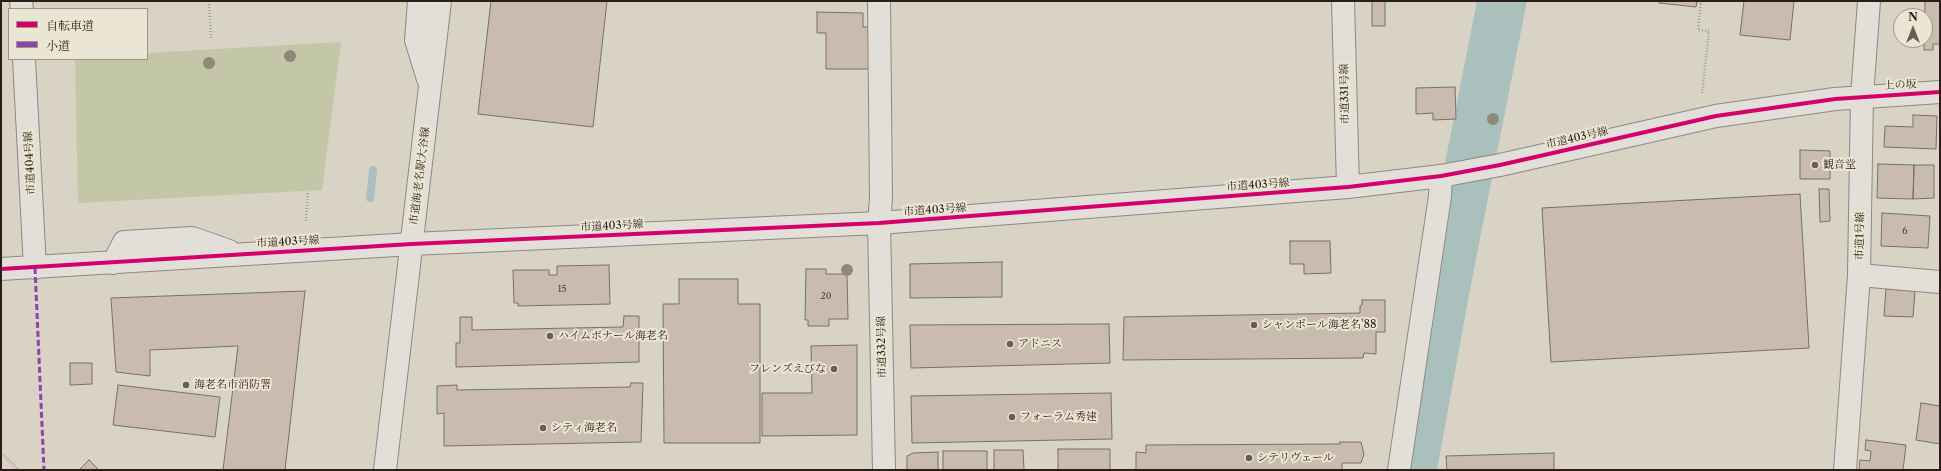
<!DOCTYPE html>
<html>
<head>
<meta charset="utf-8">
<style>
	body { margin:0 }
	#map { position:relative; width:1941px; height:471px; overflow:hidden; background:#d8d3c4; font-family:"Libre Caslon Text","Noto Serif JP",serif }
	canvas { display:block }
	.frame { position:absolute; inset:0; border:2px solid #2c1d16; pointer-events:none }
	.legend { position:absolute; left:8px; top:8px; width:140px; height:52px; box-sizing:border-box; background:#ebe5d3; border:1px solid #9f9587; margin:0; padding:5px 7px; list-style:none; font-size:12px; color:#2c1d16 }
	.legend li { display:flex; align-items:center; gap:8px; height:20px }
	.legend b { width:20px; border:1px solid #9f9587 }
	.north { position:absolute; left:1893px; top:8px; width:40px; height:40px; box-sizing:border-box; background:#ebe5d3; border:1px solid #9f9587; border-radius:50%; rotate:0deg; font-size:11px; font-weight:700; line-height:16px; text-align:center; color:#2c1d16 }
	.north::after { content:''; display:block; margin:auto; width:14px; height:18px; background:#685d53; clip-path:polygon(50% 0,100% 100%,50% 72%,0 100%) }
</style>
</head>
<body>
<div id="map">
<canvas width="1941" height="471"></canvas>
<div class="frame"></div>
<ul class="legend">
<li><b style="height:5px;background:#d6006c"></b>自転車道</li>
<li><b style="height:5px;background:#8e44ad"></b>小道</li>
</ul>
<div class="north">N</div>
</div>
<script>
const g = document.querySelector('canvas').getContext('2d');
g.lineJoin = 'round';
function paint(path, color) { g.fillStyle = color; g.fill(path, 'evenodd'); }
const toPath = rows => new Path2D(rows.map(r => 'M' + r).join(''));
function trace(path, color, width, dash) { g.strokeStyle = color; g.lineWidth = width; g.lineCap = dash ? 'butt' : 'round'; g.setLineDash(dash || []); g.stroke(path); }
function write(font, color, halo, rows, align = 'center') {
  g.font = font + ' "Libre Caslon Text","Noto Serif JP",serif'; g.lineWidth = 4; g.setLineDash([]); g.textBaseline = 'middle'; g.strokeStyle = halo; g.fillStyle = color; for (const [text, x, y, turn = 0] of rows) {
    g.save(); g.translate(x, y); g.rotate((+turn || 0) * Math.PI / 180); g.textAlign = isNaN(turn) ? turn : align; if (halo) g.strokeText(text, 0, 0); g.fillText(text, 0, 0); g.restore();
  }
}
const green = toPath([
	[341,42,322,190,78,203,75,59,147,59,147,53]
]);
const stream = toPath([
	[370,198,373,170]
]);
const river = toPath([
	[1412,470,1448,274,1502,1]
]);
const building = toPath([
	[491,1,607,1,593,127,478,114,491,1],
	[1372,1,1385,1,1385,26,1372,26,1372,1],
	[1659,1,1697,1,1696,7,1659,3,1659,1],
	[1744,1,1794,1,1790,40,1740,35,1744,1],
	[1925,1,1940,1,1940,44,1933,44,1933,50,1924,50,1925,1],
	[817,12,863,13,863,27,872,27,872,69,826,69,826,33,817,33,817,12],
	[1455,87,1456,119,1433,120,1433,113,1416,114,1416,88,1455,87],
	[1913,115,1937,116,1936,149,1884,147,1885,126,1913,127,1913,115],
	[1800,150,1830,151,1830,179,1800,179,1800,150],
	[1878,164,1914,165,1913,199,1877,198,1878,164],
	[1914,165,1934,165,1934,198,1913,199,1914,165],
	[1819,189,1829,189,1830,221,1820,222,1819,189],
	[1800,194,1809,348,1551,362,1542,208,1800,194],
	[1882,213,1930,216,1928,248,1881,246,1882,213],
	[1290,241,1330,241,1331,273,1304,274,1304,264,1290,264,1290,241],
	[1002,262,1002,297,910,298,910,264,1002,262],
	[609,265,610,304,518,306,518,303,514,303,513,270,549,270,549,275,557,275,557,266,609,265],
	[806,269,826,269,826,274,847,274,848,319,829,319,829,326,808,326,808,320,805,320,806,269],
	[679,279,738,279,738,304,760,304,760,443,664,443,663,304,679,304,679,279],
	[1886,289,1915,291,1913,317,1884,316,1886,289],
	[305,291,285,470,223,470,238,346,150,350,150,376,116,372,111,298,305,291],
	[1362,300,1385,300,1385,332,1376,332,1376,354,1364,353,1363,358,1123,360,1124,317,1360,313,1360,306,1362,305,1362,300],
	[624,316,639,316,639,362,456,367,456,343,460,343,460,317,472,317,472,330,623,327,624,316],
	[1109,324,1110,363,911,368,910,325,1109,324],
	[857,345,857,435,762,436,762,393,812,393,811,346,857,345],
	[70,363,92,363,92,384,70,385,70,363],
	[631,383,643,383,641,442,444,446,444,413,437,414,437,386,457,385,457,390,630,387,631,383],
	[118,385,220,397,215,437,113,425,118,385],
	[1111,393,1112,439,912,443,911,396,1111,393],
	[1921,403,1940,406,1940,444,1916,440,1921,403],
	[1866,440,1906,445,1903,470,1859,470,1860,460,1870,461,1871,451,1865,450,1866,440],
	[1340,442,1361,442,1364,454,1361,463,1342,463,1342,470,1136,470,1136,452,1146,453,1146,445,1340,444,1340,442],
	[1058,449,1110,449,1110,470,1058,470,1058,449],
	[994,450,1023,450,1024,470,994,470,994,450],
	[943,451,987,451,987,470,943,470,943,451],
	[938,452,938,470,907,470,907,456,913,453,938,452],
	[1554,453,1554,470,1447,470,1446,456,1554,453],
	[89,460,99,470,79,470,89,460]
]);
const path = toPath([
	[209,1,211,39],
	[1697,2,1701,2,1698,30,1709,31,1702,93],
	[306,221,308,191],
	[1,453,19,470]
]);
const minor = toPath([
	[21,1,22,9],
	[419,1,416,40,428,79],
	[879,1,881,198,879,223,884,470],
	[1343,1,1348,187],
	[24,59,35,268],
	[113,263,124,242,192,238,229,251],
	[1,269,412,244,879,223,1348,187,1441,176,1500,165,1716,116,1835,99,1940,92],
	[1859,275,1940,282],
	[385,470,440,1],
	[1399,470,1440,196,1441,176],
	[1845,470,1859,275,1862,96,1869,1]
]);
const quiet = toPath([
	[35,268,44,470]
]);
const cycleway = toPath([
	[1,269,412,244,879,223,1348,187,1441,176,1500,165,1716,116,1835,99,1940,92]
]);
const trees = [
	[290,56],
	[209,63],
	[1493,119],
	[847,270]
];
const markers = [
	[1815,165,4,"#685d53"],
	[1254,325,4,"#685d53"],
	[550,336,4,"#685d53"],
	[1010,344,4,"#685d53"],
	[834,369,4,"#685d53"],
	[186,385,4,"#685d53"],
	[1012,417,4,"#685d53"],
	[543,428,4,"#685d53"],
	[1249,458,4,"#685d53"]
];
const numberNames = [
	["6",1905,231],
	["15",562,289],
	["20",826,296]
];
const streetNames = [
	["上の坂",1900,85,-3],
	["市道331号線",1345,94,-91],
	["市道403号線",1577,138,-13],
	["市道404号線",30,163,-93],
	["市道海老名駅大谷線",420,176,-83],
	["市道403号線",1258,185,-4],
	["市道403号線",935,210,-4],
	["市道403号線",612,226,-3],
	["市道1号線",1860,236,-89],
	["市道403号線",288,242,-3],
	["市道332号線",882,347,-91]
];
const poiNames = [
	["観音堂",1823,165],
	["シャンポール海老名'88",1262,325],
	["ハイムボナール海老名",558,336],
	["アドニス",1018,344],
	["フレンズえびな",826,369,"right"],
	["海老名市消防署",194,385],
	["フォーラム秀建",1020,417],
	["シティ海老名",551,428],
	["シテリヴェール",1257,458]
];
paint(green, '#c3c7a8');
trace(stream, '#aac0bc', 8);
trace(river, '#aac0bc', 49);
paint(building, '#c9bcae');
trace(building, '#767168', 1);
trace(minor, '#8e8980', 24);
trace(path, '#a19d97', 2.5, [1, 2]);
trace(minor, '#e1dfd8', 22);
trace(quiet, '#8e44ad', 3, [6, 3]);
trace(cycleway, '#d6006c', 4);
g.fillStyle = '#8f8979';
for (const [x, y] of trees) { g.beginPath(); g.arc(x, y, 6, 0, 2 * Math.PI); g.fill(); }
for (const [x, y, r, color] of markers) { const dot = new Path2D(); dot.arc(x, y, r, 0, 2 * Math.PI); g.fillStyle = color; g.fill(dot); trace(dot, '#ebe5d3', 1.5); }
write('9px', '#53453c', null, numberNames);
write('11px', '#2c1d16', '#ebe5d3', streetNames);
write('11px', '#2c1d16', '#ebe5d3', poiNames, 'left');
</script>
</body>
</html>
